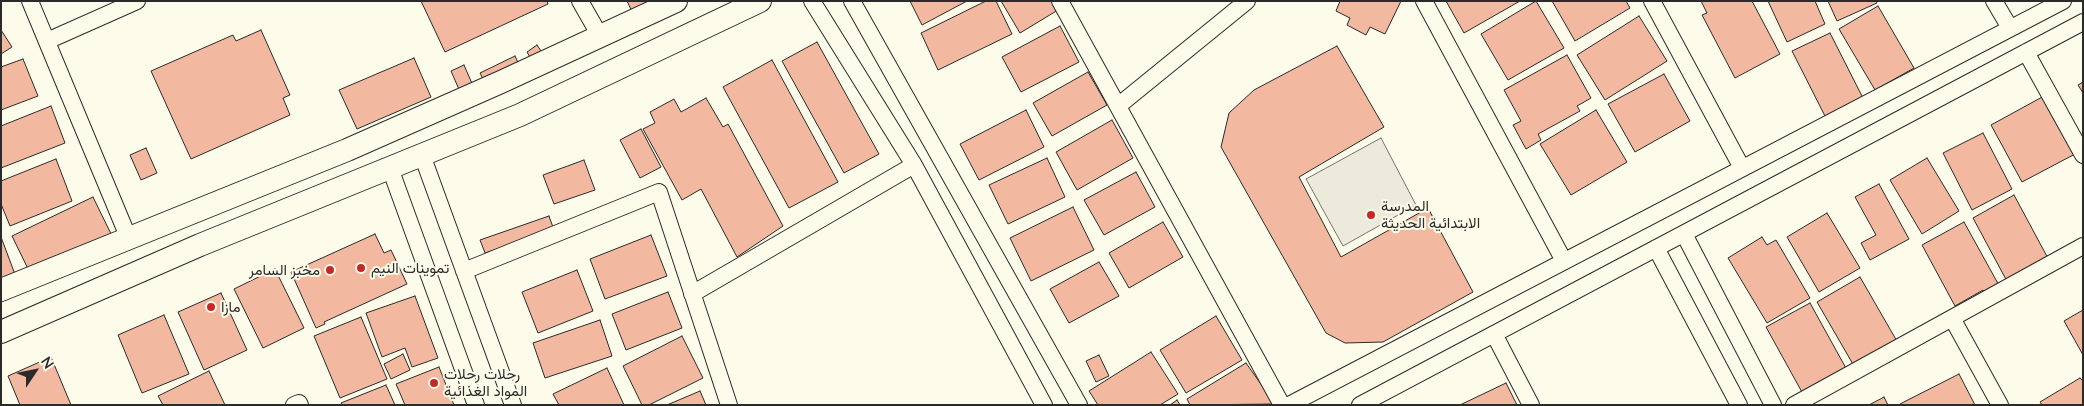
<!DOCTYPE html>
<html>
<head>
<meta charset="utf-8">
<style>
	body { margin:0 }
	#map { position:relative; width:2084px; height:406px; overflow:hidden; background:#fdfbea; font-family:Lato,sans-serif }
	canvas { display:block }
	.frame { position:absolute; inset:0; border:2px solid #2b2b2b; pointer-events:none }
	.north { position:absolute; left:10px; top:346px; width:50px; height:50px; -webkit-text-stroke:4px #fdfbea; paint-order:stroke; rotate:56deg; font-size:14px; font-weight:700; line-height:20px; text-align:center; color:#2b2b2b }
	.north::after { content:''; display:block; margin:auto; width:18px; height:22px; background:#2b2b2b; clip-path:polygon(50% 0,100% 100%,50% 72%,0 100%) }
</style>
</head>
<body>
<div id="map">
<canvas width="2084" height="406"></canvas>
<div class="frame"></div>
<div class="north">N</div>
</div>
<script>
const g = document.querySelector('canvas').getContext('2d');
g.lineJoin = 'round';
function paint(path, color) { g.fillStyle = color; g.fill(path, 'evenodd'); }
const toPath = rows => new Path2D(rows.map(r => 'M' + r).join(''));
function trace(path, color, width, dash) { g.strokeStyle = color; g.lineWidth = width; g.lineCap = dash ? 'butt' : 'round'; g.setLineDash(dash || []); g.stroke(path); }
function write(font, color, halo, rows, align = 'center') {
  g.font = font + ' Lato,Vazirmatn,sans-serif'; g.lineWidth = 4; g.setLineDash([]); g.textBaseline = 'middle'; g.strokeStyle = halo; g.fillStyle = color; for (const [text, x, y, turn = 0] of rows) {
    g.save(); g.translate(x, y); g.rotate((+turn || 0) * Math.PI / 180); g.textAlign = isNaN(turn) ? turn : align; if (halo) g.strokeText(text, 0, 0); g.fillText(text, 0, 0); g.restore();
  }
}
const green = toPath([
	[1381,138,1416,205,1343,246,1306,179,1381,138]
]);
const building = toPath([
	[421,1,547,1,548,4,445,52,421,1],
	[627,1,668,1,635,18,627,1],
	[910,1,967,1,922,25,910,1],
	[986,1,996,1,1012,34,938,70,921,33,986,1],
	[1001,1,1052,1,1058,10,1020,33,1001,1],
	[1340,1,1401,1,1385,34,1370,27,1366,35,1347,25,1350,18,1336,11,1340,1],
	[1446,1,1520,1,1464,33,1446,1],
	[1536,1,1564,48,1508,80,1481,34,1536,1],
	[1552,1,1626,1,1630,8,1575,41,1552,1],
	[1701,1,1752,1,1780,54,1735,78,1702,15,1707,13,1701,1],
	[1768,1,1815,1,1825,24,1787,42,1768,1],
	[1828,1,1876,1,1877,3,1837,21,1828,1],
	[1878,6,1914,68,1875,90,1839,29,1878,6],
	[1639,16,1667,61,1605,100,1577,55,1639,16],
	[1060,26,1079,62,1021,92,1002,57,1060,26],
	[1,30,12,47,1,54,1,30],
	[261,30,290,95,283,98,290,115,191,159,151,71,233,35,236,41,261,30],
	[1830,33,1864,100,1826,118,1792,51,1830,33],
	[817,42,879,154,844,173,782,61,817,42],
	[537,45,545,57,534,64,527,52,537,45],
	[1337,46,1384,127,1299,177,1341,257,1428,208,1473,292,1383,342,1345,343,1326,333,1221,147,1229,113,1254,90,1337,46],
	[1567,55,1591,98,1577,106,1580,111,1538,134,1541,140,1526,149,1513,125,1521,121,1504,90,1567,55],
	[515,56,521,69,486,85,480,73,515,56],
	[414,58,431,97,357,129,339,90,414,58],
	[23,59,38,96,1,110,1,67,23,59],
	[772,60,838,182,789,208,723,87,772,60],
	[464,65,474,88,461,94,451,71,464,65],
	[1088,72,1107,105,1052,136,1033,103,1088,72],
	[1664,74,1690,121,1635,152,1608,104,1664,74],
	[2083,82,2083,93,2078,85,2083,82],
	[2044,96,2075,154,2022,182,1991,125,2044,96],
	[706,98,723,127,728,124,783,226,737,257,701,189,682,200,643,129,655,123,650,112,674,99,681,112,706,98],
	[51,106,65,143,1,168,1,126,51,106],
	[1026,110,1044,147,979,180,960,144,1026,110],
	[1596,110,1627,162,1571,195,1540,144,1596,110],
	[1112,120,1133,158,1077,190,1056,152,1112,120],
	[641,129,661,167,640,178,620,140,641,129],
	[1983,133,2012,189,1972,210,1943,153,1983,133],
	[146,148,157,173,141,180,130,155,146,148],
	[1047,158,1065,197,1008,224,989,185,1047,158],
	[1927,158,1959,211,1922,234,1890,180,1927,158],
	[56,159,72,201,10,226,1,204,1,181,56,159],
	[584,160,595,190,554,204,543,175,584,160],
	[1136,172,1155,207,1104,235,1084,200,1136,172],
	[1879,184,1909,239,1870,260,1861,243,1876,235,1855,197,1879,184],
	[2014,195,2050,262,2009,285,1973,218,2014,195],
	[93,197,113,238,32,277,12,236,93,197],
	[1073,207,1094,250,1031,281,1010,238,1073,207],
	[1827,213,1860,268,1819,292,1787,237,1827,213],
	[549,216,554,230,485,253,480,240,549,216],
	[1163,222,1183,257,1129,288,1109,253,1163,222],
	[1964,222,2001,289,1986,297,1983,290,1955,306,1922,245,1964,222],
	[375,234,384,253,391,250,407,284,324,322,325,324,316,328,291,272,375,234],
	[651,235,667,276,605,299,590,259,651,235],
	[1,237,16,277,1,282,1,237],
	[1762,237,1767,245,1776,240,1810,298,1767,323,1728,258,1762,237],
	[1099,262,1119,296,1069,323,1050,289,1099,262],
	[275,269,304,328,263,348,234,289,275,269],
	[577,270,593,311,538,333,522,292,577,270],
	[1860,277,1898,343,1854,366,1817,302,1860,277],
	[668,292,682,328,626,350,612,314,668,292],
	[221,293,247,350,204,370,178,312,221,293],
	[415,296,438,358,412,367,405,348,382,357,366,313,415,296],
	[1810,303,1847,370,1803,394,1766,327,1810,303],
	[2083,310,2083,355,2064,321,2083,310],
	[164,315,189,374,142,393,118,335,164,315],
	[1216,316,1242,360,1186,393,1160,350,1216,316],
	[361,317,387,379,340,398,314,336,361,317],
	[600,320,612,356,545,378,533,343,600,320],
	[682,336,703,378,649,405,642,405,623,366,682,336],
	[1151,352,1178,394,1160,405,1098,405,1089,391,1151,352],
	[403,354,410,370,391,379,384,364,403,354],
	[1099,355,1109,376,1096,382,1086,361,1099,355],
	[51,357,71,405,20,405,8,376,51,357],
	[1246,363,1275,404,1190,405,1187,399,1246,363],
	[439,367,454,405,405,405,396,384,439,367],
	[607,368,624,405,559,405,553,394,607,368],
	[209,371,225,405,163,405,158,396,209,371],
	[1959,374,1975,405,1901,405,1900,404,1959,374],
	[2080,378,2083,381,2083,405,2042,405,2040,402,2080,378],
	[1506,383,1517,405,1460,405,1506,383],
	[386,385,395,405,342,405,341,403,386,385],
	[700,391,706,405,667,405,700,391],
	[1884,397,1888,405,1869,405,1884,397],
	[1177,400,1180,405,1170,405,1177,400]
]);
const minor = toPath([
	[30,1,129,239],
	[580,1,600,36],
	[812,1,914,165,1044,405],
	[852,1,1079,405],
	[1060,1,1282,405],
	[1424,1,1564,261],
	[1652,1,1742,168],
	[1994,1,2010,28],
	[47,41,137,1],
	[2026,52,2083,155],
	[1118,106,1247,1],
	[422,155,513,405],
	[390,168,476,405],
	[1684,234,1773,405],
	[1656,248,1739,405],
	[464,271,659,192,729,405],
	[692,294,914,165],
	[1952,318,2000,405],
	[1494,334,1531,405],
	[294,405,299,403,300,405],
	[1289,405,2063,1],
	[1360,405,2083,22],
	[1794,405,2083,246]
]);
const secondary = toPath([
	[1,290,347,150,501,82,676,1],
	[1,332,200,245,520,115,760,1]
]);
const markers = [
	[1371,215,5,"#c62828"],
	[361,268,5,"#c62828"],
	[330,270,5,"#c62828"],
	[211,307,5,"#c62828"],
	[434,383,5,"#c62828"]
];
const poiNames = [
	["المدرسة",1381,206],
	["الابتدائية الحديثة",1381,223],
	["تموينات النيم",371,268],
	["مخبز السامر",320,270,"right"],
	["مازا",221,307],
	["رحلات رحلات",444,374],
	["المواد الغذائية",444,391]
];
paint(green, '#ecebdb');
trace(green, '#74746e', 1);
paint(building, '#f2b8a0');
trace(building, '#2b2b2b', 1);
trace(minor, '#2b2b2b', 18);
trace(secondary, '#2b2b2b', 24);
trace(minor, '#fdfbea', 16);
trace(secondary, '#fdfbea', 22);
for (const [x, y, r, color] of markers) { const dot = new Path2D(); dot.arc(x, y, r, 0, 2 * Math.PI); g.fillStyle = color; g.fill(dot); trace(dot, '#fdfbea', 2); }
write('15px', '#2b2b2b', '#fdfbea', poiNames, 'left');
</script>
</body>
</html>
